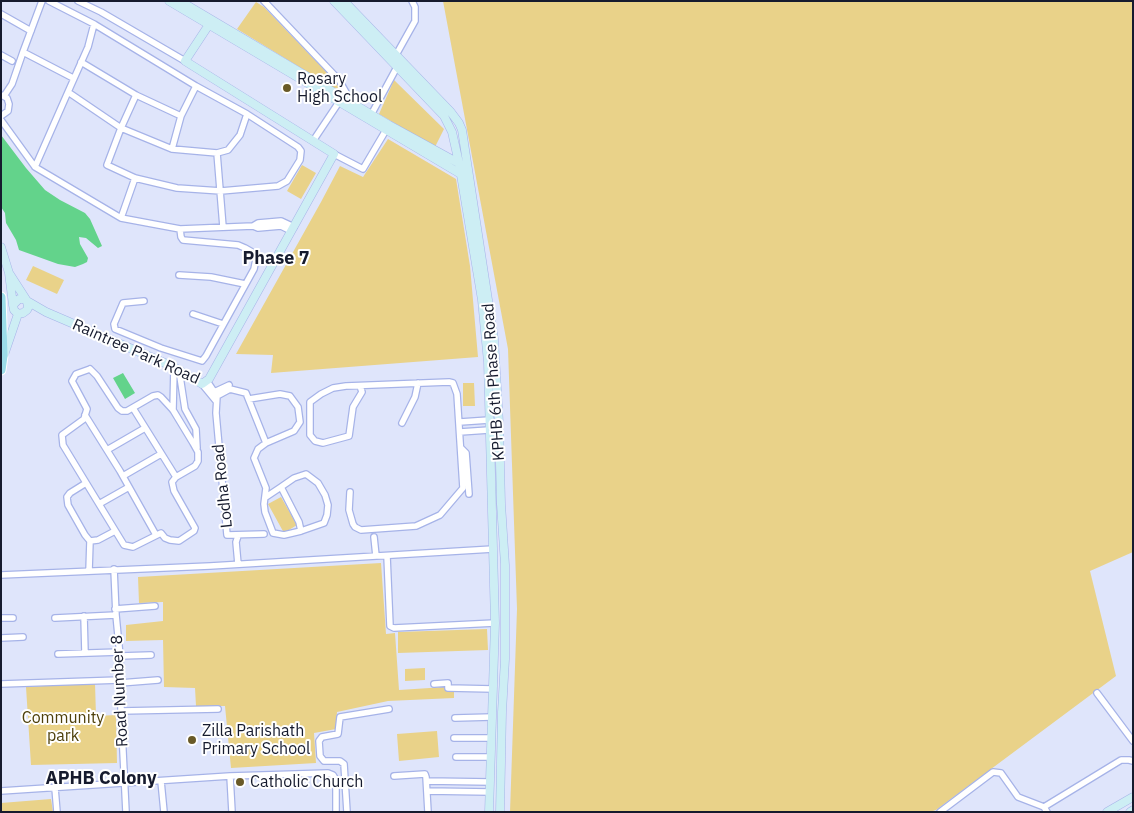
<!DOCTYPE html>
<html>
<head>
<meta charset="utf-8">
<style>
	body { margin:0 }
	#map { position:relative; width:1134px; height:813px; overflow:hidden; background:#dfe5fb; font-family:"IBM Plex Sans",sans-serif }
	canvas { display:block }
	.frame { position:absolute; inset:0; border:2px solid #161b2e; pointer-events:none }
</style>
</head>
<body>
<div id="map">
<canvas width="1134" height="813"></canvas>
<div class="frame"></div>
</div>
<script>
const g = document.querySelector('canvas').getContext('2d');
g.lineJoin = 'round';
function paint(path, color) { g.fillStyle = color; g.fill(path, 'evenodd'); }
const toPath = rows => new Path2D(rows.map(r => 'M' + r).join(''));
function trace(path, color, width, dash) { g.strokeStyle = color; g.lineWidth = width; g.lineCap = dash ? 'butt' : 'round'; g.setLineDash(dash || []); g.stroke(path); }
function write(font, color, halo, rows, align = 'center') {
  g.font = font + ' "IBM Plex Sans",sans-serif'; g.lineWidth = 4; g.setLineDash([]); g.textBaseline = 'middle'; g.strokeStyle = halo; g.fillStyle = color; for (const [text, x, y, turn = 0] of rows) {
    g.save(); g.translate(x, y); g.rotate((+turn || 0) * Math.PI / 180); g.textAlign = isNaN(turn) ? turn : align; if (halo) g.strokeText(text, 0, 0); g.fillText(text, 0, 0); g.restore();
  }
}
const green = toPath([
	[443,1,1133,1,1133,552,1090,571,1116,676,936,810,930,812,510,812,517,609,508,349],
	[256,2,264,7,338,84,342,93,237,29],
	[394,80,444,129,435,147,379,114],
	[388,139,456,179,470,266,478,357,271,373,273,355,236,354,321,202,340,166,363,177],
	[302,165,316,173,301,199,287,191],
	[33,266,64,280,57,294,26,280],
	[463,383,474,383,475,406,463,406],
	[281,497,297,525,284,533,268,504],
	[381,563,386,634,395,633,399,690,445,687,446,691,454,691,454,698,388,701,337,712,336,729,314,733,316,763,231,768,225,706,196,706,195,688,164,687,163,640,126,641,126,625,163,621,163,602,139,603,138,577],
	[487,629,488,650,398,653,398,632],
	[425,668,425,680,405,681,405,669],
	[95,683,96,716,116,715,117,763,31,765,26,687],
	[437,731,439,757,399,761,397,734],
	[51,799,53,812,1,812,1,803]
]);
const water = toPath([
	[1,135,26,168,45,190,60,200,85,213,90,219,102,246,98,248,86,238,79,237,80,244,88,258,87,262,83,264,75,267,58,264,19,250,16,240,6,223,5,213,1,207],
	[123,373,135,393,125,399,113,378]
]);
const street = toPath([
	[42,1,23,52,73,78],
	[49,1,94,24,196,86,247,114,298,147,301,151,300,160,287,181,278,186,221,191,177,188,135,178,107,165,121,128,172,149,217,153],
	[78,1,101,12,185,61],
	[264,1,339,80,352,103],
	[1,14,31,31],
	[1,55,12,61],
	[396,55,415,21,415,7,412,1],
	[81,62,136,95,181,116],
	[68,92,88,47,94,24],
	[1,95,7,98,9,104,8,111,1,116],
	[4,96,12,84,23,52],
	[371,115,397,67],
	[1,120,35,167,121,218,180,229,253,226,258,223,281,221,294,227],
	[313,141,341,99],
	[172,149,181,116,196,86],
	[334,154,363,169,386,130],
	[35,167,68,92,121,128,136,95],
	[121,218,135,178],
	[253,226,258,228,281,226,291,231],
	[223,227,217,153,228,150,240,135,247,114],
	[179,275,211,277,245,284],
	[144,301,123,303,114,324,115,329,161,348,202,361,206,356,254,269,256,259,252,252,245,248,238,245,183,240,181,237,180,229],
	[193,314,223,324],
	[90,369,97,376,118,408,122,411,127,411,153,396,158,395,161,397,173,410,193,443,198,452,198,461,195,466,176,477,172,482,174,491,195,528,194,531,179,541,170,540,165,538,161,533,133,547,124,545,63,445,62,435,84,419,87,409,72,381,76,374,90,369],
	[179,370,185,409,196,429,197,448],
	[207,381,217,396,216,413,227,535,264,534],
	[202,384,216,401],
	[214,392,229,385],
	[217,396,230,389,246,393,266,443,258,449,254,458,266,488,264,504,265,512,273,533,284,535,301,531,299,522,281,487,266,497],
	[249,399,280,394,290,396,298,407,300,422,294,431,266,443],
	[133,408,176,477],
	[173,410,174,367],
	[85,415,120,471,156,535],
	[460,422,489,420],
	[402,423,415,397,418,383],
	[460,432,489,430],
	[461,448,466,453,469,494],
	[107,450,145,428],
	[123,476,161,454],
	[86,483,70,493,67,497,68,505,85,535,90,541,98,540,115,531],
	[281,487,294,478,306,474,318,483,325,495,328,505,327,515,324,523,301,531],
	[350,492,349,510,353,524,355,527,361,530,416,526,440,515,463,488,457,394,453,383,449,382,346,386,333,388,321,394,310,402,310,435,315,441,323,443,349,436,353,407,362,392,360,386],
	[99,504,129,487],
	[238,536,236,542,238,564],
	[374,537,376,556],
	[387,556,390,626,394,628,495,623],
	[114,569,116,615,120,656,121,711,126,812],
	[89,571,90,541],
	[1,575,210,566,493,549],
	[115,609,155,606],
	[84,616,85,653],
	[1,618,13,618],
	[55,618,116,615],
	[1,638,23,637],
	[58,654,120,652],
	[120,656,151,655],
	[120,683,158,680],
	[1,684,120,680],
	[434,684,448,683,448,688,493,689],
	[1097,693,1133,741],
	[121,711,218,709],
	[455,718,492,717],
	[454,738,491,738],
	[456,757,491,757],
	[230,776,232,812],
	[394,776,425,774,426,777,428,812],
	[161,781,164,812],
	[427,781,490,782],
	[55,788,57,812],
	[1,791,230,776,328,773,333,775,336,780,336,812],
	[427,791,490,792],
	[1044,807,1121,760,1129,760,1133,761],
	[347,812,344,764,340,761,324,761,320,756,319,741,322,737,338,734,340,717,389,709],
	[940,812,993,772,1001,773,1018,797,1044,807,1047,812]
]);
const secondary = toPath([
	[169,1,464,176],
	[180,1,389,125,462,165],
	[334,1,444,116,452,132,459,163,482,300,488,362,495,623,489,812],
	[344,1,450,111,459,123,462,130,494,339,499,423,501,504,505,565,505,659,502,712,500,812],
	[1,247,9,273,13,305],
	[9,273,27,301,28,308,27,310,23,313,18,314,14,310,13,305,19,299,23,299,27,301,46,312,174,367,202,384,209,379,334,154,185,61,212,20],
	[4,355,18,314],
	[1107,812,1133,797],
	[1130,812,1133,810]
]);
const primary = toPath([
	[1,297,3,356,1,370]
]);
const markers = [
	[287,88,5,"#695a28"],
	[192,740,5,"#695a28"],
	[240,782,5,"#695a28"]
];
const poiNames = [
	["Rosary",297,79],
	["High School",297,97],
	["Zilla Parishath",202,731],
	["Primary School",202,749],
	["Catholic Church",250,782]
];
const streetNames = [
	["Raintree Park Road",136,352,24],
	["KPHB 6th Phase Road",494,382,-94],
	["Lodha Road",223,486,-96],
	["Road Number 8",120,691,-93]
];
const parkNames = [
	["Community",63,718],
	["park",63,736]
];
const neighbourhoodNames = [
	["Phase 7",276,259],
	["APHB Colony",101,779]
];
paint(green, '#e9d289');
paint(water, '#63d38b');
trace(street, '#a6b3e8', 8);
trace(secondary, '#a6b3e8', 9);
trace(primary, '#fff', 11);
trace(street, '#fff', 5.5);
trace(secondary, '#cdeef4', 8);
trace(primary, '#9bdce9', 9);
for (const [x, y, r, color] of markers) { const dot = new Path2D(); dot.arc(x, y, r, 0, 2 * Math.PI); g.fillStyle = color; g.fill(dot); trace(dot, '#fff', 2); }
write('16px', '#161b2e', '#fff', poiNames, 'left');
write('16px', '#161b2e', '#fff', streetNames);
write('16px', '#4e400b', '#fff', parkNames);
write('bold 18px', '#161b2e', '#fff', neighbourhoodNames);
</script>
</body>
</html>
